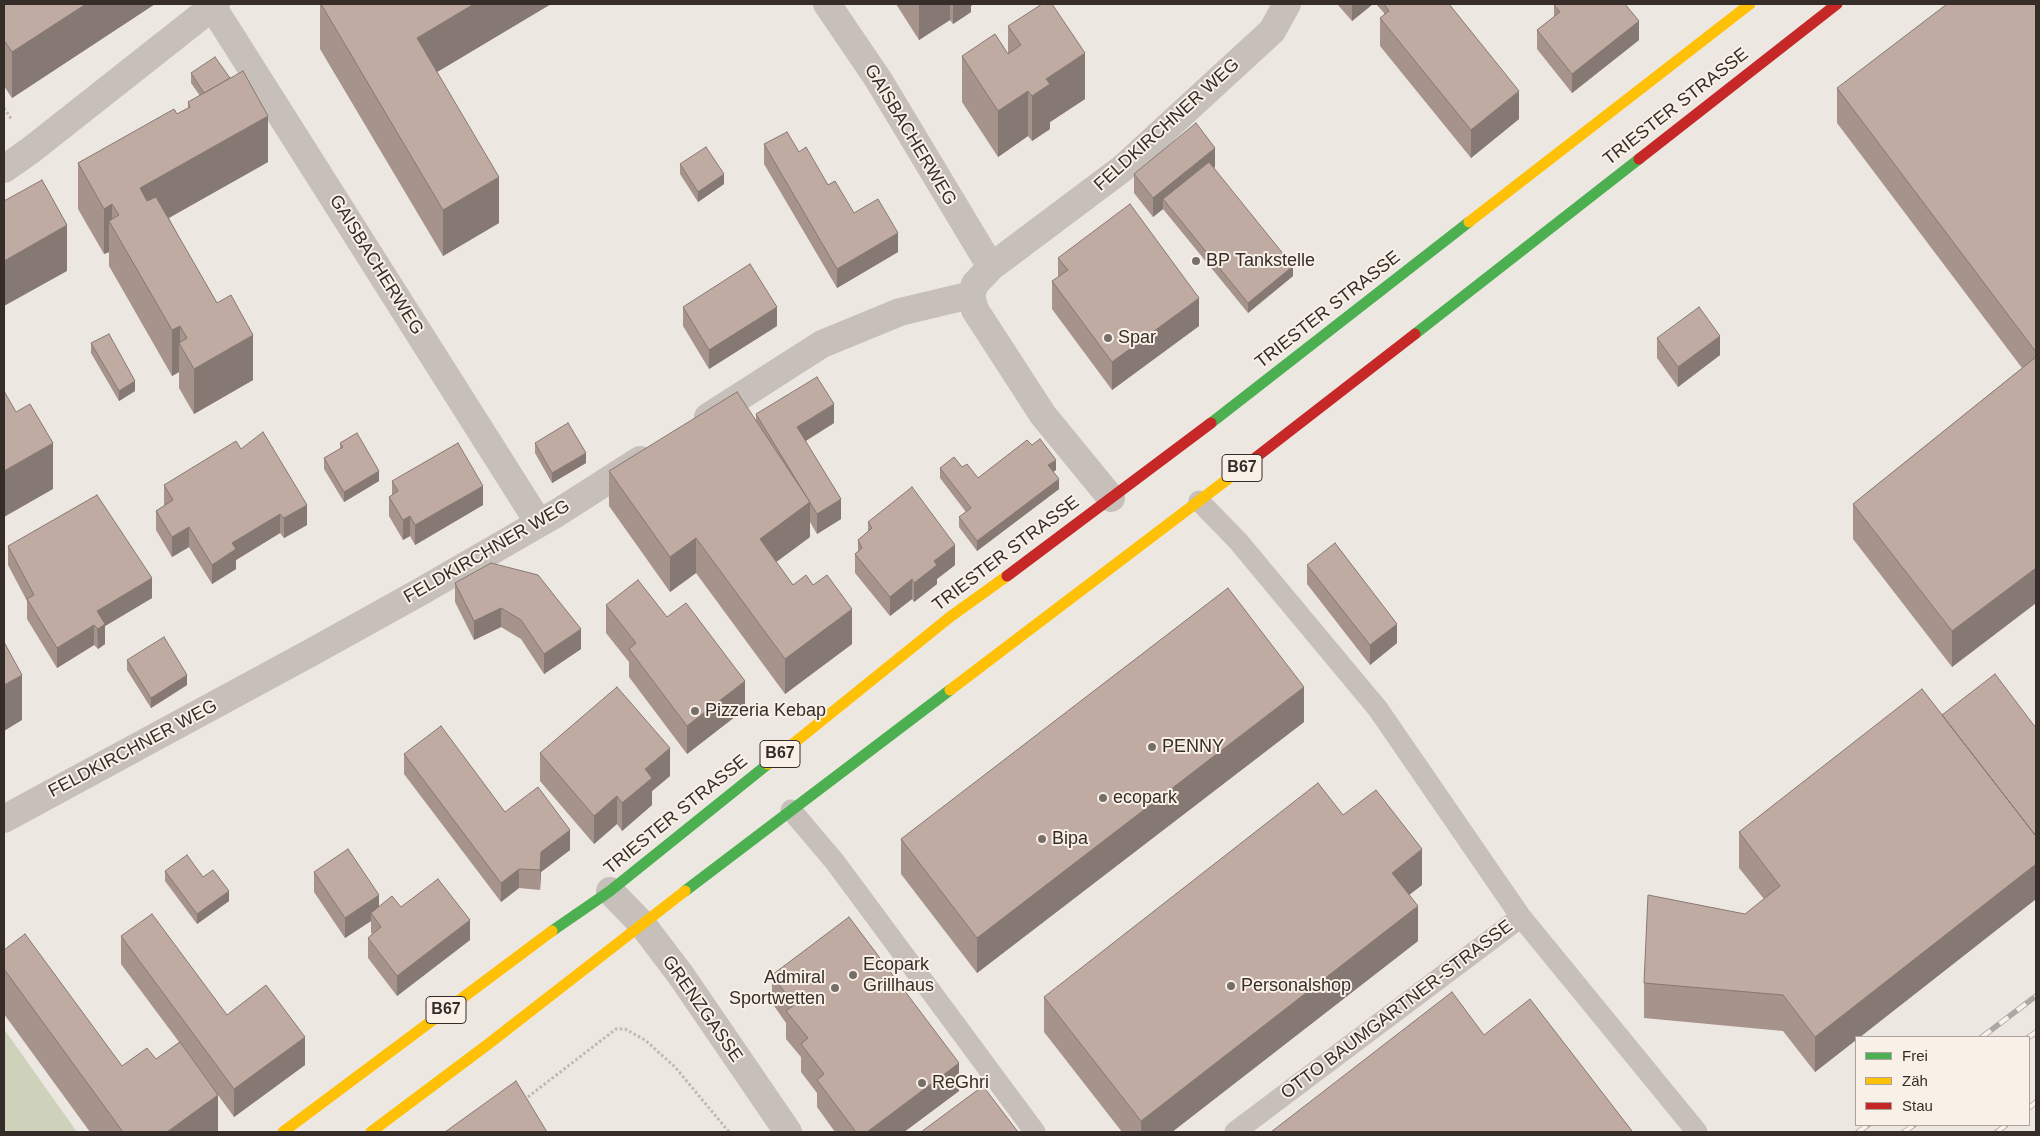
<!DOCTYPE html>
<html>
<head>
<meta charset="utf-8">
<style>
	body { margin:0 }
	#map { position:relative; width:2040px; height:1136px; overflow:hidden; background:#ede7e1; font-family:Arial,sans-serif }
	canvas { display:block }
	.frame { position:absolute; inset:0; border:5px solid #362d28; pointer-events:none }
	.legend { position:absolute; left:1855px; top:1036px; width:175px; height:90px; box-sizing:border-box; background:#f9f1e8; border:1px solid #aba39b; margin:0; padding:6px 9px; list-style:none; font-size:15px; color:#362d28 }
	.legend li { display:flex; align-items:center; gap:10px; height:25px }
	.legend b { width:25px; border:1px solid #aba39b }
</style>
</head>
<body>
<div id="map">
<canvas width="2040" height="1136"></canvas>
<div class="frame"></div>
<ul class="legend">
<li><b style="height:6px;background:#4caf50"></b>Frei</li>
<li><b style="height:6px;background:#ffc107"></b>Zäh</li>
<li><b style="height:6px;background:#c62828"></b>Stau</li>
</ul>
</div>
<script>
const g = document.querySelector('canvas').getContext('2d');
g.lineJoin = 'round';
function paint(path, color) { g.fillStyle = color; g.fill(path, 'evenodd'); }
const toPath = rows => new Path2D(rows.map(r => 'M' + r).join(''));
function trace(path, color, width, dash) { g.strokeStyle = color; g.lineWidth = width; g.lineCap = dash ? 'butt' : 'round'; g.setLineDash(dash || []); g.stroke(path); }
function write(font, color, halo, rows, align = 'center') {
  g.font = font + ' Arial,sans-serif'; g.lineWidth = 4; g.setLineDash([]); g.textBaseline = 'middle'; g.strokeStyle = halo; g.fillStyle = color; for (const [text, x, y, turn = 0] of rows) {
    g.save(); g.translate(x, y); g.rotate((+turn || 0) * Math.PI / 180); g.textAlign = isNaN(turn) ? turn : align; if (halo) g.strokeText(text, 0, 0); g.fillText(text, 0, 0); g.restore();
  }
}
const green = toPath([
	[4,1029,77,1132,4,1132]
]);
const path = toPath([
	[4,108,12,120],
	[524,1100,616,1029,625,1029,645,1040,675,1067,729,1132]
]);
const lane = toPath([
	[1199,501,1238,541,1378,709,1521,917,1235,1132],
	[791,810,835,862,1035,1132],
	[1521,917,1697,1132]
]);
const street = toPath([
	[827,4,878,79,991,267],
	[212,6,539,523],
	[4,169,31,150,216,4],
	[971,295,975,310,1043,415,1111,498],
	[708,417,822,344,900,312,971,295,975,284,991,267,1123,168,1272,31,1287,4],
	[4,819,312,652,420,592,557,513,640,460],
	[610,891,642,924,680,974,788,1132]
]);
const fast = toPath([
	[1415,334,1639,159],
	[1211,423,1469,222],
	[685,891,950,690],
	[552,931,610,891,768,764]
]);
const slow = toPath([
	[1469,222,1750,4],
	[950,690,1237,472],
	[768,764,950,617,1007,576],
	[283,1132,552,931],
	[371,1132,487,1045,685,891]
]);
const jam = toPath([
	[1639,159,1837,4],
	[1237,472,1415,334],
	[1007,576,1211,423]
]);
const rail = toPath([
	[1982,1037,2036,996],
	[2029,1037,2036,1032],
	[2029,1108,2036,1102],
	[1858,1132,1868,1125],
	[1904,1132,1914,1125],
	[1997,1132,2006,1125]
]);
const wall = toPath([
	[4,4,155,4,12,98,4,86],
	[320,4,551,4,437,72,499,223,443,256,320,49],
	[896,4,973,4,971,6,971,12,953,24,950,20,919,40],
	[1338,4,1373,4,1352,21,1338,5],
	[1376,4,1449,4,1519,119,1471,158,1380,46,1380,18,1384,15,1384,13],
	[2036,4,2036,603,1952,667,1853,539,1853,504,2022,368,1837,123,1837,88],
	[1554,5,1639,40,1572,93,1537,49,1537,30,1554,17],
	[1008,26,1085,99,1050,122,1050,129,1032,141,1028,136,998,157,962,102,962,56,1008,54],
	[191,73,268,162,169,218,253,380,194,414,179,388,179,372,172,376,109,266,109,252,104,254,78,209,78,163,188,108,188,102,200,96,191,83],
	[764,144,799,152,854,213,898,252,837,288,764,164],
	[680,164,724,184,698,202,680,174],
	[1215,167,1214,168,1293,276,1248,313,1163,209,1153,217,1134,193,1134,174],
	[1058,258,1199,326,1112,390,1052,309,1052,281,1058,277],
	[683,307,777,326,709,369,683,326],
	[1657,338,1720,355,1678,387,1657,358],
	[91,343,135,391,119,401,91,353],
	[756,414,834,423,806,441,841,519,817,534,810,522,810,537,776,562,793,585,852,644,785,694,696,573,670,592,609,506,609,471,756,420],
	[340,443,379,481,344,502,324,469,324,458,340,449],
	[535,443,586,463,552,483,535,453],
	[1032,445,1056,470,1053,472,1059,489,977,551,959,527,959,517,966,512,940,478,940,468,962,467,978,478],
	[241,449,307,525,284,538,280,533,236,560,236,569,212,584,189,547,172,557,156,530,156,511,164,506,164,485],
	[392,481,483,505,415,545,410,536,403,540,389,516,389,497,392,495],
	[868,522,955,565,937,579,937,584,914,602,912,599,890,616,855,573,855,554,858,551,858,540,868,532],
	[8,546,152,598,105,626,105,644,98,649,94,645,57,668,27,619,27,601,8,565],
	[1307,565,1397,643,1370,665,1307,584],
	[455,583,581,649,544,674,521,639,501,627,474,640,455,602],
	[606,605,667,617,745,709,687,754,629,677,629,662,606,633],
	[127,660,187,685,151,708,127,670],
	[1942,715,2036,728,2036,899,1860,1037,1856,1037,1856,1040,1815,1072,1783,1031,1644,1018,1644,983,1745,914,1764,899,1739,868,1739,832],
	[1304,722,977,973,901,874,901,839],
	[540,753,670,776,652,791,652,805,622,831,617,824,594,844,540,781],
	[404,754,570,850,541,872,540,890,519,888,501,902,404,774],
	[165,871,203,877,229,901,197,924,165,881],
	[314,872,379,906,401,907,470,940,397,996,368,958,368,938,372,934,371,932,371,921,345,938,314,892],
	[1422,885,1409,895,1418,941,1172,1132,1122,1132,1044,1032,1044,997],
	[121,936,227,1015,305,1065,234,1117,218,1095,218,1132,90,1132,4,1014,4,950,122,1066,156,1059,179,1042,121,964],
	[772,975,959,1091,904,1132,835,1132,817,1107,817,1093,801,1072,801,1057,786,1039,786,1023,772,1003]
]);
const shadedWall = toPath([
	[86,4,155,4,12,98,12,52],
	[474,4,551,4,417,84,417,38],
	[919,4,950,4,950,20,919,40],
	[953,4,973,4,971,6,971,12,953,24],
	[1352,4,1373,4,1352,21],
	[1639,21,1639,40,1572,93,1572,74],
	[1085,53,1085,99,1050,122,1050,129,1032,141,1032,96,1046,79],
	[1028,91,1028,136,998,157,998,111],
	[1519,91,1519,119,1471,158,1471,130],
	[268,116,268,162,140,234,140,188],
	[1215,148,1215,167,1168,205,1163,199,1163,209,1153,217,1153,198],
	[724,174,724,184,698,202,698,192],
	[499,177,499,223,443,256,443,210],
	[112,204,112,226,109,221,109,252,104,254,104,209],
	[67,225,67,271,4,306,4,261],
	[898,233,898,252,837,288,837,269],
	[1293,266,1293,276,1248,313,1248,303],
	[1199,298,1199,326,1112,390,1112,362],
	[777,307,777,326,709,369,709,350],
	[180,326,180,345,179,343,179,372,172,376,172,330],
	[253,335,253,380,194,414,194,369],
	[1720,336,1720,355,1678,387,1678,367],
	[135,381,135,391,119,401,119,391],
	[834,404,834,423,797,446,797,427],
	[53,443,53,489,4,517,4,471],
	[586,453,586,463,552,483,552,473],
	[1056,460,1056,470,1048,475,1048,465],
	[379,471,379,481,344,502,344,492],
	[1059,479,1059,489,977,551,977,541],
	[483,486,483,505,415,545,415,525],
	[841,499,841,519,817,534,817,514],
	[810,502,810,537,760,574,760,539],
	[307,505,307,525,284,538,284,518],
	[280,514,280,533,236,560,236,569,212,584,212,565,232,543],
	[410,516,410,536,403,540,403,520],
	[189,527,189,547,172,557,172,537],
	[696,538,696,573,670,592,670,557],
	[955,545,955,565,937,579,937,584,914,602,914,583,934,561],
	[2036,568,2036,603,1952,667,1952,631],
	[152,578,152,598,105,626,105,644,98,649,97,611],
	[912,579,912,599,890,616,890,597],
	[501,608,501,627,474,640,474,621],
	[852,609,852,644,785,694,785,659],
	[1397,624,1397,643,1370,665,1370,645],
	[94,625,94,645,57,668,57,648],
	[581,629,581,649,544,674,544,654],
	[22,675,22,720,4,731,4,685],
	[187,675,187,685,151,708,151,698],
	[745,681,745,709,687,754,687,726],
	[1304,687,1304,722,977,973,977,938],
	[670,748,670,776,652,791,652,805,622,831,622,803,645,769],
	[617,796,617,824,594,844,594,816],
	[570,830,570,850,541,872,540,890,540,870,541,852],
	[1422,849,1422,885,1392,908,1392,873],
	[2036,864,2036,899,1860,1037,1856,1037,1856,1040,1815,1072,1815,1037],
	[519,869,519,888,501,902,501,883],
	[229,891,229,901,197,924,197,914],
	[379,895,379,915,371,913,371,921,345,938,345,918],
	[1418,906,1418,941,1172,1132,1141,1132,1141,1121],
	[470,920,470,940,397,996,397,976],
	[305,1037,305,1065,234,1117,234,1089],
	[959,1063,959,1091,904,1132,867,1132],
	[218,1095,218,1132,167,1132]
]);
const building = toPath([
	[4,4,86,4,12,52,4,40,4,4],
	[321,4,474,4,417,38,499,177,443,210,321,4],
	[1042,4,1052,4,1085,53,1046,79,1050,84,1032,96,1028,91,998,111,962,56,995,34,1008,54,1021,45,1008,26,1042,4],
	[1384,4,1449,4,1519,91,1471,130,1380,18,1389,11,1384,4],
	[1555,4,1625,4,1639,21,1572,74,1537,30,1560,12,1554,5,1555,4],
	[1947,4,2036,4,2036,352,1837,88,1947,4],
	[215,57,230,78,204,93,191,73,215,57],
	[243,71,268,116,140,188,147,201,156,197,217,303,231,295,253,335,194,369,179,343,187,338,180,326,172,330,109,221,119,215,112,204,104,209,78,163,174,109,177,114,190,107,188,102,243,71],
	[1196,123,1215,148,1153,198,1134,174,1196,123],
	[787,132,799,152,806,147,828,185,835,181,854,213,878,199,898,233,837,269,764,144,787,132],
	[706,147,724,174,698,192,680,164,706,147],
	[1209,162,1293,266,1248,303,1163,199,1209,162],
	[42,180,67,225,4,261,4,201,42,180],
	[1130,204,1199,298,1112,362,1052,281,1068,270,1058,258,1130,204],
	[750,264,777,307,709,350,683,307,750,264],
	[1699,307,1720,336,1678,367,1657,338,1699,307],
	[109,334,135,381,119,391,91,343,109,334],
	[2036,357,2036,568,1952,631,1853,504,2036,357],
	[817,377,834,404,797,427,841,499,817,514,756,414,817,377],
	[4,391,16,412,30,404,53,443,4,471,4,391],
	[737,392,810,502,760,539,793,585,806,575,813,585,827,575,852,609,785,659,696,538,670,557,609,471,737,392],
	[568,423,586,453,552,473,535,443,568,423],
	[263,432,307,505,284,518,280,514,232,543,236,549,212,565,189,527,172,537,156,511,173,500,164,485,236,441,241,449,263,432],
	[357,433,379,471,344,492,324,458,343,447,340,443,357,433],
	[1040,439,1056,460,1048,465,1059,479,977,541,959,517,971,508,940,468,954,457,962,467,967,464,978,478,1027,440,1032,445,1040,439],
	[458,443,483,486,415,525,410,516,403,520,389,497,398,491,392,481,458,443],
	[912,487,955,545,934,561,937,565,914,583,912,579,890,597,855,554,862,548,858,540,872,528,868,522,912,487],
	[97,495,152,578,97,611,105,624,98,629,94,625,57,648,27,599,34,595,8,546,97,495],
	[1335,543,1397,624,1370,645,1307,565,1335,543],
	[491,563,538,575,581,629,544,654,521,620,501,608,474,621,455,583,491,563],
	[638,580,667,617,686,603,745,681,687,726,629,649,636,643,606,605,638,580],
	[1228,588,1304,687,977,938,901,839,1228,588],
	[164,637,187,675,151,698,127,660,164,637],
	[4,642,22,675,4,685,4,642],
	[1995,674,2036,728,2036,834,2035,835,1942,715,1995,674],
	[617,687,670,748,645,769,652,778,622,803,617,796,594,816,540,753,617,687],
	[1922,689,2036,836,2036,864,1815,1037,1783,995,1644,983,1648,895,1745,914,1780,886,1739,832,1922,689],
	[441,726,505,812,538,787,570,830,541,852,540,870,519,869,501,883,404,754,441,726],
	[1318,783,1343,815,1376,790,1422,849,1392,873,1418,906,1141,1121,1044,997,1318,783],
	[348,849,379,895,345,918,314,872,348,849],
	[187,855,203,877,213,870,229,891,197,914,165,871,187,855],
	[438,879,470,920,397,976,368,938,381,927,371,913,392,896,401,907,438,879],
	[152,914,227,1015,266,985,305,1037,234,1089,121,936,152,914],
	[849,917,959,1063,867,1132,856,1132,817,1080,824,1074,801,1044,808,1038,786,1011,794,1005,772,975,849,917],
	[25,934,122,1066,147,1048,156,1059,180,1042,218,1095,167,1132,123,1132,4,969,4,950,25,934],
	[1452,992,1484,1035,1530,999,1632,1131,1630,1132,1271,1132,1452,992],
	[516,1081,547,1132,445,1132,516,1081],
	[983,1086,1018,1132,921,1132,983,1086]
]);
const markers = [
	[1196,261,5,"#766e69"],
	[1108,338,5,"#766e69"],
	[695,711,5,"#766e69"],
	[1152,747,5,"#766e69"],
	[1103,798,5,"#766e69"],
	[1042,839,5,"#766e69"],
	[853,975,5,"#766e69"],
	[1231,986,5,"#766e69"],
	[835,988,5,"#766e69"],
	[922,1083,5,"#766e69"]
];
const shields = [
	[1242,468,40],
	[780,754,40],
	[446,1010,40]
];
const shieldNames = [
	["B67",1242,468],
	["B67",780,754],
	["B67",446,1010]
];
const streetNames = [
	["TRIESTER STRASSE",1676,107,-38],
	["FELDKIRCHNER WEG",1167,125,-42],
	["GAISBACHERWEG",910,135,59],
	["GAISBACHERWEG",376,265,58],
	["TRIESTER STRASSE",1328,310,-38],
	["FELDKIRCHNER WEG",487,552,-30],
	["TRIESTER STRASSE",1006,554,-37],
	["FELDKIRCHNER WEG",133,749,-28],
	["TRIESTER STRASSE",676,815,-39],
	["GRENZGASSE",702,1009,55],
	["OTTO BAUMGARTNER-STRASSE",1397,1010,-37]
];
const poiNames = [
	["BP Tankstelle",1206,261],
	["Spar",1118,338],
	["Pizzeria Kebap",705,711],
	["PENNY",1162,747],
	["ecopark",1113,798],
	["Bipa",1052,839],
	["Ecopark",863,965],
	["Grillhaus",863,986],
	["Admiral",825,978,"right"],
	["Sportwetten",825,999,"right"],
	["Personalshop",1241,986],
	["ReGhri",932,1083]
];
paint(green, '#ced2bb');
trace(path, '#bfb8b2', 3, [2.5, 2.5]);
trace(lane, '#c6bfba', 21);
trace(street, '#c6bfba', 28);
trace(fast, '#4caf50', 11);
trace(slow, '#ffc107', 11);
trace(jam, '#c62828', 11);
trace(rail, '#aea8a4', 5.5);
trace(rail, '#f9f1e8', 4, [11]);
paint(wall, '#a5938c');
paint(shadedWall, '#867872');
paint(building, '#c0aba3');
trace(building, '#867872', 1);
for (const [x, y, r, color] of markers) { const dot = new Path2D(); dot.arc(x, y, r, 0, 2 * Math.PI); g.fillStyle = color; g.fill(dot); trace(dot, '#f9f1e8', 2); }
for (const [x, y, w] of shields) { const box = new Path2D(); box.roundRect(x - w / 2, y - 13.5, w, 27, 4); g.fillStyle = '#f9f1e8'; g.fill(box); trace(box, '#362d28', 1); }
write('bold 16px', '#362d28', null, shieldNames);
write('18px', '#362d28', '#f9f1e8', streetNames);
write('18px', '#362d28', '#f9f1e8', poiNames, 'left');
</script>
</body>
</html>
